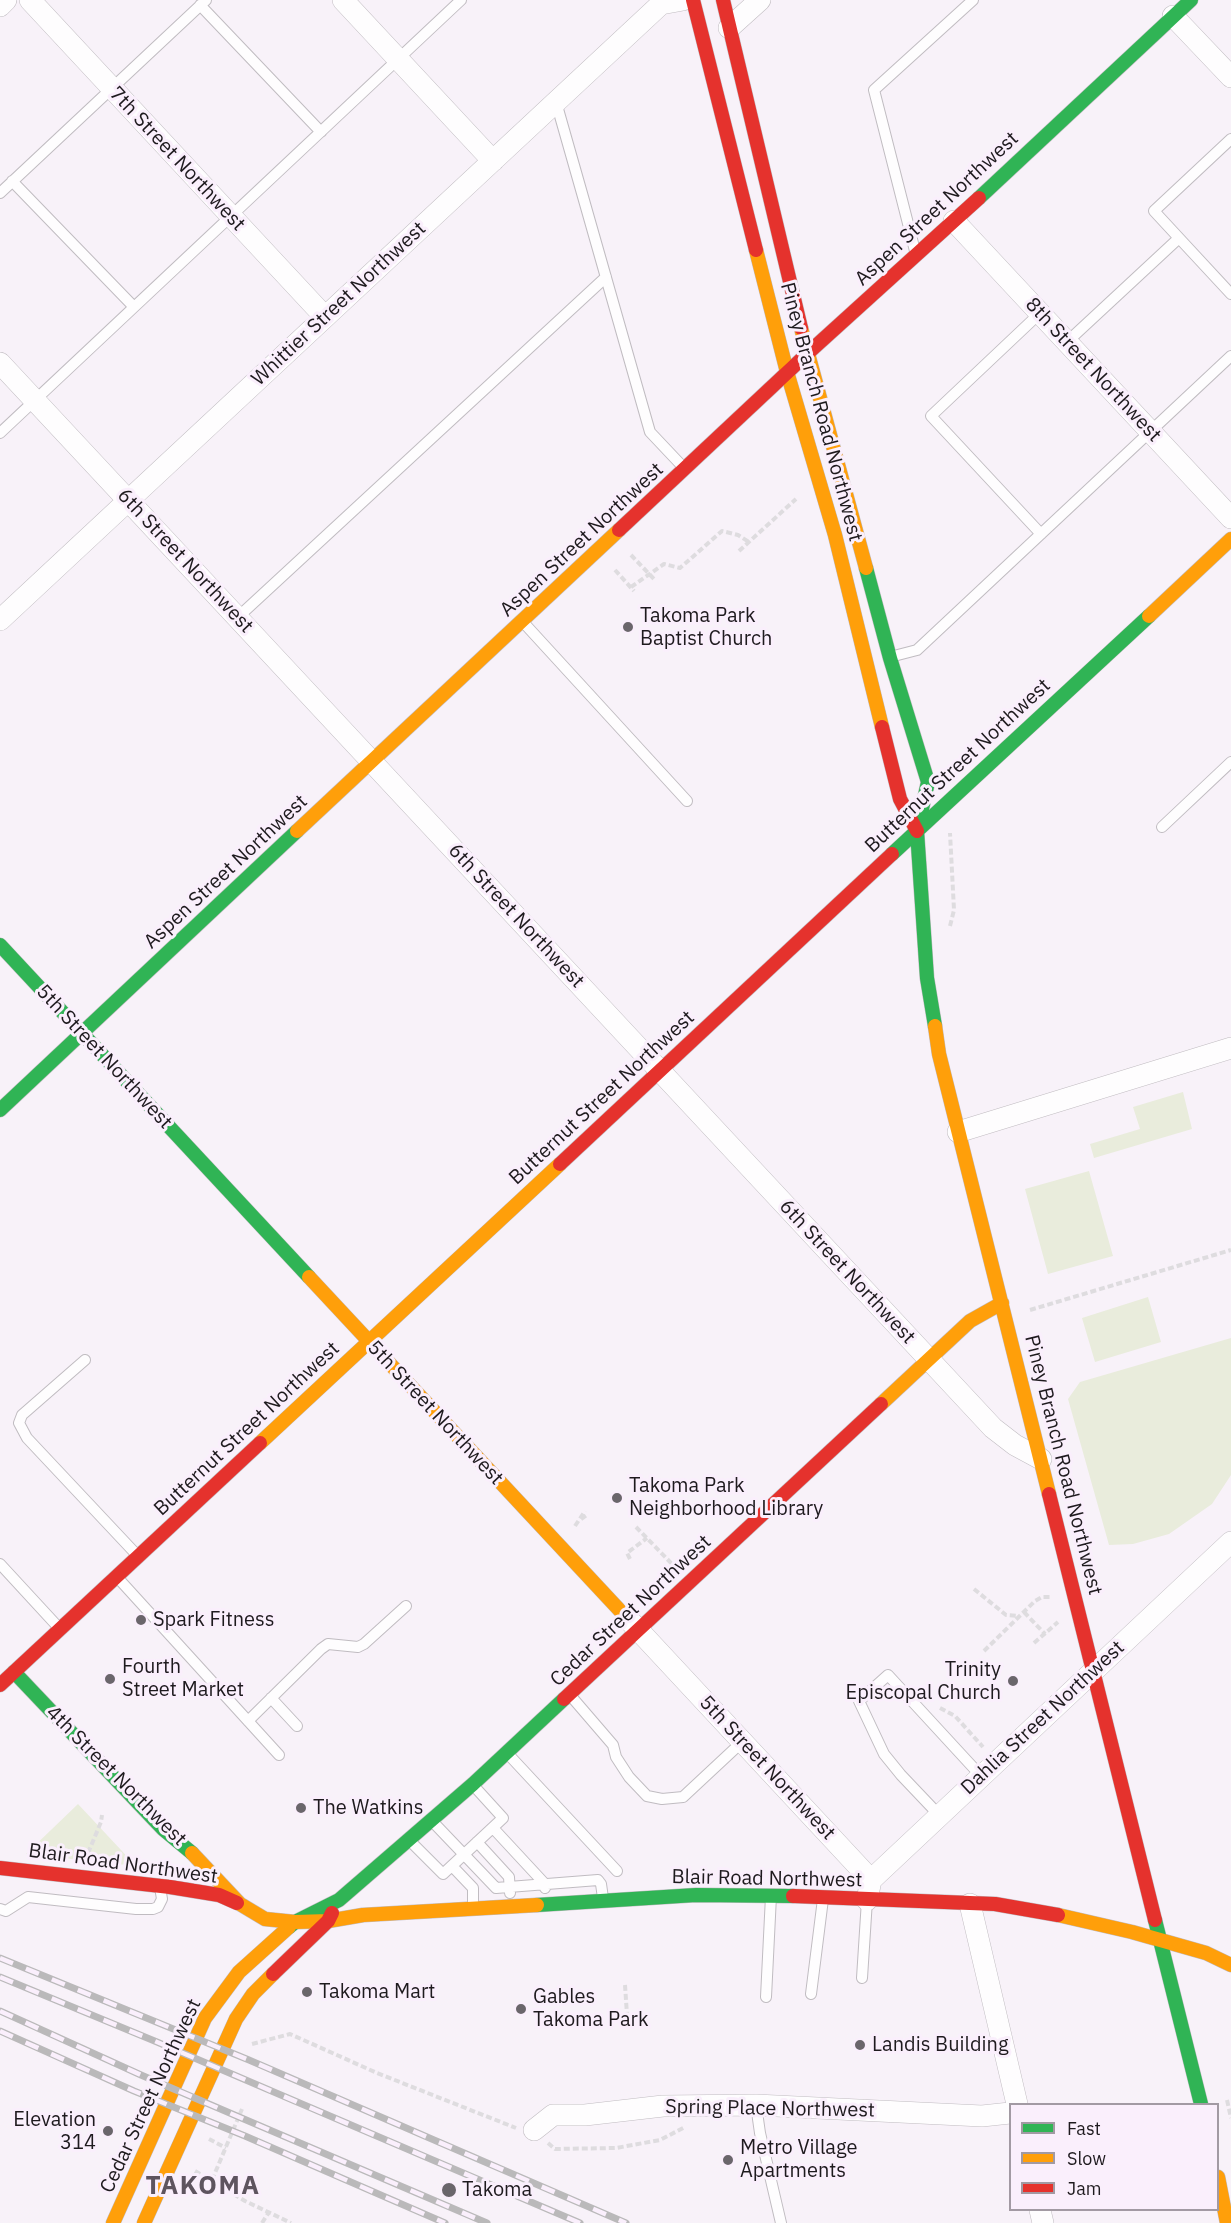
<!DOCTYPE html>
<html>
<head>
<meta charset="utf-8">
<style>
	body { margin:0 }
	#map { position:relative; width:1231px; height:2223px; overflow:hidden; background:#f8f2f9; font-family:"IBM Plex Sans",sans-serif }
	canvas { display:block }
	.legend { position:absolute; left:1009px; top:2103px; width:210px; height:108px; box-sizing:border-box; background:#faeffc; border:2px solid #a29aa3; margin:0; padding:8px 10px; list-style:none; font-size:18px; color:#1e1a1e }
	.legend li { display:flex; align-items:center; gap:12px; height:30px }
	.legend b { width:30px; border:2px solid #a29aa3 }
</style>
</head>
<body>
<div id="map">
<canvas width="1231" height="2223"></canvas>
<ul class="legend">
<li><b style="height:8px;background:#30b455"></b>Fast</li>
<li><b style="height:8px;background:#ff9f0a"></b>Slow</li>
<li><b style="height:8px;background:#e5322d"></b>Jam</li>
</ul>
</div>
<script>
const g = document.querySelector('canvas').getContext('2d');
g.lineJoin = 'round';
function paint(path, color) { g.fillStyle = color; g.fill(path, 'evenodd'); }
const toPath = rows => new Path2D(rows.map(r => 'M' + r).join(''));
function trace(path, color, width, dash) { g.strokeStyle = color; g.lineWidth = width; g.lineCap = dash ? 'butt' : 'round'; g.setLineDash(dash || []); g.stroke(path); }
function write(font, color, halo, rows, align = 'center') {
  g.font = font + ' "IBM Plex Sans",sans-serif'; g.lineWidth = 6; g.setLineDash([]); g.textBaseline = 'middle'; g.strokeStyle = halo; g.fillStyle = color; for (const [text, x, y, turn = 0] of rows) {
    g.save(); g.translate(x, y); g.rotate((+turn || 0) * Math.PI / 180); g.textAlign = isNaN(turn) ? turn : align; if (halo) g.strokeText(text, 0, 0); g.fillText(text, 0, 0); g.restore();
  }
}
const green = toPath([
	[1183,1092,1192,1129,1094,1158,1090,1144,1140,1129,1133,1107],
	[1089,1171,1113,1256,1048,1274,1025,1189],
	[1148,1297,1161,1342,1095,1362,1082,1318],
	[1231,1338,1231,1475,1212,1504,1169,1534,1133,1544,1109,1545,1068,1399,1080,1382],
	[78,1804,136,1866,26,1854]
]);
const path = toPath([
	[739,551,796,499],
	[631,555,654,579],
	[615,570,634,591],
	[631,587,664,564,680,568,722,531,738,535,749,542],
	[950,926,954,910,950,833],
	[1030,1310,1231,1250],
	[581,1519,588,1514],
	[575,1526,585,1511],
	[636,1527,673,1565],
	[630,1559,627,1553,647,1538],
	[974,1589,1006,1615,1019,1616],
	[1024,1612,1045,1634],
	[1034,1643,1058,1622],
	[984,1651,1035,1601,1042,1597,1051,1597],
	[940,1708,955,1716,983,1747],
	[88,1853,101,1822,102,1815],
	[625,1985,627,2015],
	[252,2044,290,2034,377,2073,516,2128],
	[1227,2100,1231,2118],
	[209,2139,226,2148],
	[548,2143,555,2149,616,2148,660,2140,685,2127],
	[195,2171,245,2201,291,2223],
	[212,2180,242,2109],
	[262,2223,269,2212]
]);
const lane = toPath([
	[200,5,321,132],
	[556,102,650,432,684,468],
	[12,181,134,307],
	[0,193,206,0],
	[1179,238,1154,211,1231,139],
	[915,251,874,90,973,0],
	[1040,313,931,416,1041,534],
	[1067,342,1179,238,1231,294],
	[0,433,461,0],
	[237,618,606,277],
	[523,622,687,801],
	[890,657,917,650,1231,356],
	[1162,827,1231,762],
	[85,1360,22,1415,19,1423,27,1438,136,1554],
	[0,1564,60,1629],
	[117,1577,279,1755],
	[570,1695,613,1745,616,1757,629,1777,647,1796,662,1799,683,1797,742,1742],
	[271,1698,297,1726],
	[248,1721,321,1649,328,1644,358,1647,364,1644,406,1606],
	[508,1754,617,1871],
	[939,1815,901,1775,884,1754,859,1701,888,1675,981,1776],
	[432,1821,496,1888,598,1880,601,1884,603,1898],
	[493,1828,544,1883,545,1888],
	[410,1841,443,1874,503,1818,473,1785],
	[477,1842,509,1877,510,1893],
	[452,1866,473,1888,473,1906],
	[0,1909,6,1911,28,1897,136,1909,153,1909,158,1907,162,1899,160,1887],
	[862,1978,867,1900],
	[811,1994,823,1899],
	[766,1997,771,1896],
	[756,2105,760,2133,781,2223]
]);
const street = toPath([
	[30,0,325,317],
	[343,0,493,161],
	[0,6,6,0],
	[1173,16,1231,77],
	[729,28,760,0],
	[954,221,1231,518],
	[0,363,993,1428,1015,1445,1041,1459],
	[0,620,661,4,683,0],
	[958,1132,1231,1048],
	[630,1621,871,1880],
	[867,1900,871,1880,1231,1542],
	[970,1904,1017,2104],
	[534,2130,553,2115,585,2115,663,2106,756,2105,982,2116,1010,2113],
	[1040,2210,1043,2223]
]);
const fast = toPath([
	[979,198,1191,0],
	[866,568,890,658,928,782,917,831,927,978,935,1026],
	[892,854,1149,616],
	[0,945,309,1277],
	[0,1110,297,831],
	[14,1672,163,1829,192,1853],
	[537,1905,696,1895,793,1896],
	[1155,1920,1201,2104],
	[289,1927,295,1922,339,1900,473,1784,564,1699]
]);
const slow = toPath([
	[756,250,787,372,835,535,882,727],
	[801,328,866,568],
	[1149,616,1231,539],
	[297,831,619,530],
	[935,1026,939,1054,1049,1494],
	[309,1277,625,1616],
	[881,1404,970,1321,1002,1303],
	[260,1443,560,1164],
	[192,1853,240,1904,265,1919,295,1922,328,1921,363,1915,537,1905],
	[1058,1915,1132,1932,1206,1953,1231,1965],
	[1218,2177,1227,2223],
	[113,2223,205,2018,239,1972,289,1927],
	[144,2223,236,2019,253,1994,273,1974]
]);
const jam = toPath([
	[693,0,756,250],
	[723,0,801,328],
	[619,530,808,353,979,198],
	[882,727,900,799,917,831],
	[560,1164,892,854],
	[1049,1494,1155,1920],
	[0,1685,260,1443],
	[564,1699,881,1404],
	[0,1868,170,1887,219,1895,237,1903],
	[793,1896,995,1904,1058,1915],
	[273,1974,328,1921,332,1913]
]);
const rail = toPath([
	[0,1958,249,2060,626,2223],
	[0,1977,157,2042,580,2223],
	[0,2011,141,2075,487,2223],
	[0,2031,134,2091,245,2136,445,2223]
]);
const markers = [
	[628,627,6,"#6a666b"],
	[617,1498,6,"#6a666b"],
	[141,1620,6,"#6a666b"],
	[110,1679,6,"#6a666b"],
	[1013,1681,6,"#6a666b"],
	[301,1808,6,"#6a666b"],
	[307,1992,6,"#6a666b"],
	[521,2009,6,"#6a666b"],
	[860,2045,6,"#6a666b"],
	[108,2131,6,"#6a666b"],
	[728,2160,6,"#6a666b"],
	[449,2190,8,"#6a666b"]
];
const streetNames = [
	["7th Street Northwest",177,159,47],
	["Aspen Street Northwest",937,209,-43],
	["Whittier Street Northwest",339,304,-43],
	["8th Street Northwest",1093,370,47],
	["Piney Branch Road Northwest",821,412,75],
	["Aspen Street Northwest",582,540,-43],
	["6th Street Northwest",185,561,47],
	["Butternut Street Northwest",958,766,-43],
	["Aspen Street Northwest",226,872,-43],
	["6th Street Northwest",516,916,47],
	["5th Street Northwest",104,1057,47],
	["Butternut Street Northwest",602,1098,-43],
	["6th Street Northwest",847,1272,47],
	["5th Street Northwest",435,1413,47],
	["Butternut Street Northwest",247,1429,-43],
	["Piney Branch Road Northwest",1063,1465,76],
	["Cedar Street Northwest",631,1611,-43],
	["Dahlia Street Northwest",1043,1718,-43],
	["5th Street Northwest",767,1768,47],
	["4th Street Northwest",116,1776,45],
	["Blair Road Northwest",123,1864,8],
	["Blair Road Northwest",767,1879,1],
	["Cedar Street Northwest",151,2096,-65],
	["Spring Place Northwest",770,2109,1]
];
const poiNames = [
	["Takoma Park",640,616],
	["Baptist Church",640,639],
	["Takoma Park",629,1486],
	["Neighborhood Library",629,1509],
	["Spark Fitness",153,1620],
	["Fourth",122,1667],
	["Street Market",122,1690],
	["Trinity",1001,1670,"right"],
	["Episcopal Church",1001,1693,"right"],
	["The Watkins",313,1808],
	["Takoma Mart",319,1992],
	["Gables",533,1997],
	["Takoma Park",533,2020],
	["Landis Building",872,2045],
	["Elevation",96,2120,"right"],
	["314",96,2143,"right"],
	["Metro Village",740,2148],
	["Apartments",740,2171],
	["Takoma",462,2190]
];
const districtNames = [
	["TAKOMA",203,2186]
];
paint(green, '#e9ecdc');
trace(lane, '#c0bcc1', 12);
trace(street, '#c0bcc1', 22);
trace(fast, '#c0bcc1', 15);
trace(slow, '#c0bcc1', 15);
trace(jam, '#c0bcc1', 15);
trace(path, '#dedcdf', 4, [6, 3]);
trace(lane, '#fefdfe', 10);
trace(street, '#fefdfe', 21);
trace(fast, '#30b455', 14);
trace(slow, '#ff9f0a', 14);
trace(jam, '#e5322d', 14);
trace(rail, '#bab9ba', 7);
trace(rail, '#faeffc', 4.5, [14]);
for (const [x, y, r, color] of markers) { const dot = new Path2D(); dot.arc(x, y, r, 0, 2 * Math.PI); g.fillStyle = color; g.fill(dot); trace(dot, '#faeffc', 2); }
write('20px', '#1e1a1e', '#faeffc', streetNames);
write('20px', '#1e1a1e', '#faeffc', poiNames, 'left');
g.letterSpacing = '1.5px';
write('bold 26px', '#5e545f', '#faeffc', districtNames);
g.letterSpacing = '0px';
</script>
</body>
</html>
